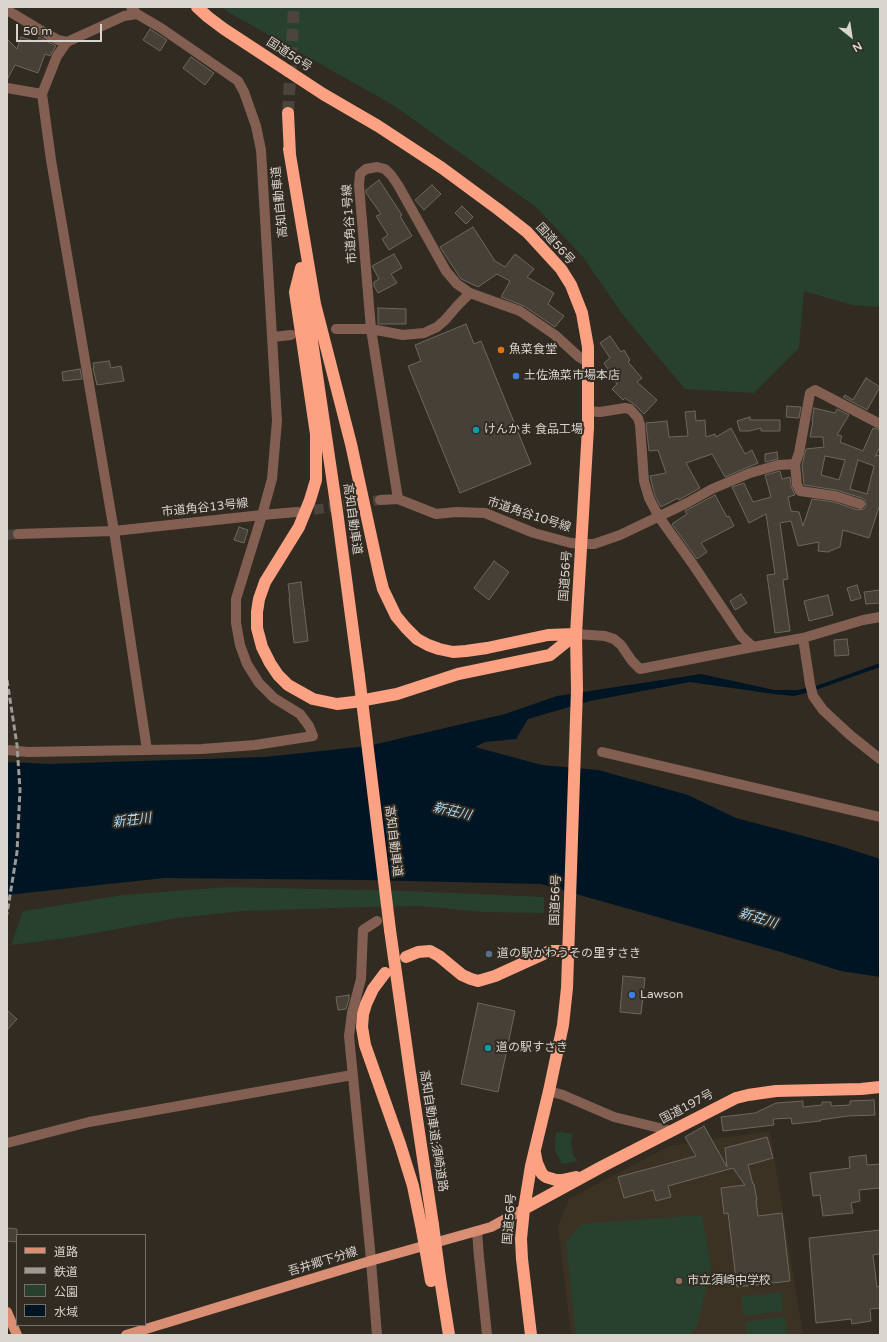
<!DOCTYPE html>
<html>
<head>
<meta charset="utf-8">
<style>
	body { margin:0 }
	#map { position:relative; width:887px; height:1342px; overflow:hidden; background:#312b22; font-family:"Varela Round","Noto Sans JP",sans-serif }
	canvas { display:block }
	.frame { position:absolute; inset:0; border:8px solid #d8d4ce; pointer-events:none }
	.legend { position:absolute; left:16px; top:1234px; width:130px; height:92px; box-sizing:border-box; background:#312b22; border:1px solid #746f67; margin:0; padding:5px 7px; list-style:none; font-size:12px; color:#d8d4ce }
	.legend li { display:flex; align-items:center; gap:8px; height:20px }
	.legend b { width:20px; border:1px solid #746f67 }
	.north { position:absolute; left:831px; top:16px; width:40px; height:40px; -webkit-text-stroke:3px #312b22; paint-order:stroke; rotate:150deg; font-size:11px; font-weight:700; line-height:16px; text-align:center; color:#d8d4ce }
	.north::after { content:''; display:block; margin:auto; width:14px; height:18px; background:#d8d4ce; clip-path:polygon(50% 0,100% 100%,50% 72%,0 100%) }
	.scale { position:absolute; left:16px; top:24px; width:86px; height:18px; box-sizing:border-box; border:2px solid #d8d4ce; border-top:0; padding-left:5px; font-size:12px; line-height:14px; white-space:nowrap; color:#d8d4ce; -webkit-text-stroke:3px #312b22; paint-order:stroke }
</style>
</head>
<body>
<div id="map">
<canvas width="887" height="1342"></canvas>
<div class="frame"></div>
<ul class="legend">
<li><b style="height:5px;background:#da8f75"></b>道路</li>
<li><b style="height:5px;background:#9e9992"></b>鉄道</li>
<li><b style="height:11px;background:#27412e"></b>公園</li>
<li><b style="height:11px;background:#001523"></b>水域</li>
</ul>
<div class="north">N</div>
<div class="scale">50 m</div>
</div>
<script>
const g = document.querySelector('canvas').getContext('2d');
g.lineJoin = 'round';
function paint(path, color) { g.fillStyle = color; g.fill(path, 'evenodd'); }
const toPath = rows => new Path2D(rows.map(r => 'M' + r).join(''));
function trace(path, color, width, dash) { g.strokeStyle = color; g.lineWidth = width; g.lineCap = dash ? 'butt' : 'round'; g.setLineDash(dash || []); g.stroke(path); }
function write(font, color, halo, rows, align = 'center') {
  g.font = font + ' "Varela Round","Noto Sans JP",sans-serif'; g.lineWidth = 4; g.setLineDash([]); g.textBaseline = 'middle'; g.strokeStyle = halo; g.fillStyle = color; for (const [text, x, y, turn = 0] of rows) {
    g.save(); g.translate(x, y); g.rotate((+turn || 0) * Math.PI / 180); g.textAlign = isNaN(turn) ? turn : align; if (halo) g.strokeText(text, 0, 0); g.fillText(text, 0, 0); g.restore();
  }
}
const built = toPath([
	[770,1131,803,1335,571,1335,558,1226,569,1199,669,1146]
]);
const green = toPath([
	[223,7,880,7,880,307,852,305,804,291,799,348,754,393,685,389,623,315,583,257,536,207,393,105,228,12],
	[228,887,406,891,544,897,544,913,484,912,420,906,365,907,243,911,177,918,73,937,11,945,23,911,123,895],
	[560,1132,573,1134,571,1141,572,1149,574,1157,578,1161,562,1164,555,1150,556,1133],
	[702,1215,711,1267,698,1323,690,1335,576,1335,566,1242,582,1224],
	[781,1292,783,1311,744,1316,741,1297],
	[785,1316,787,1335,747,1335,745,1322]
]);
const water = toPath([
	[880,663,880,667,810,692,794,696,774,694,690,682,590,701,528,719,516,739,485,742,475,747,542,765,598,770,688,795,736,818,837,845,880,859,880,977,841,971,781,952,541,884,365,880,164,878,7,895,7,762,50,764,265,757,368,746,505,714,557,696,701,674,774,690,798,690,819,685]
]);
const building = toPath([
	[150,29,167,40,160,51,143,40,150,29],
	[21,37,37,42,39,37,56,46,50,56,45,54,38,73,15,65,7,80,7,39,17,49,21,37],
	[191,57,214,73,205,85,183,68,191,57],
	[379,180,402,215,400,216,412,236,389,250,382,239,388,235,376,216,381,214,366,193,366,190,379,180],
	[432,185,441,194,424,210,415,200,432,185],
	[462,206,473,217,466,224,455,213,462,206],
	[473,227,495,261,505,267,515,254,534,269,527,277,554,293,548,304,564,316,555,327,524,306,501,297,510,281,497,274,478,287,461,279,440,247,473,227],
	[394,254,402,268,391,274,397,283,378,293,374,286,374,282,379,279,372,266,394,254],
	[378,308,406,309,406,324,378,324,378,308],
	[466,324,474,344,481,341,531,464,460,493,408,366,421,361,415,345,466,324],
	[610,336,621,352,624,350,630,360,628,362,642,378,637,382,657,400,644,414,635,405,625,398,623,400,612,389,617,384,604,363,610,358,600,343,610,336],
	[109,361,111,368,121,366,124,381,97,385,93,368,94,368,93,363,109,361],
	[80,369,82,379,63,381,62,372,80,369],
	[866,378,880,387,867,410,843,397,845,395,853,400,866,378],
	[787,406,801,407,799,418,786,417,787,406],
	[814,408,835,413,837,409,849,415,837,435,842,436,840,442,863,451,873,428,880,430,880,447,875,457,877,455,880,456,880,504,869,538,843,530,840,547,828,552,818,551,819,542,798,546,791,521,780,523,788,579,783,580,790,631,775,633,767,575,775,574,766,514,749,523,732,487,744,483,753,502,771,497,765,475,780,471,782,479,790,477,791,486,795,495,788,497,791,511,799,512,803,526,812,499,834,502,858,510,864,509,866,506,865,500,862,498,836,490,804,485,802,465,806,449,824,447,823,437,810,437,813,421,812,421,814,408],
	[825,456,845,460,839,480,821,475,825,456],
	[858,460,874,466,867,494,850,489,858,460],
	[695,411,696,421,705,420,706,437,715,434,716,437,731,428,745,454,752,450,758,463,725,477,712,454,686,463,700,488,684,497,679,500,678,498,661,507,655,496,650,476,666,473,658,450,649,451,646,423,667,421,669,437,688,436,685,412,695,411],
	[750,417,750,420,780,420,780,431,761,431,761,428,749,431,740,431,737,421,750,417],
	[777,452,778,459,765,462,765,454,777,452],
	[715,495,727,517,729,516,734,526,701,543,707,552,697,559,672,524,687,514,685,511,715,495],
	[239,527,248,530,244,543,234,540,239,527],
	[494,561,509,572,489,600,474,588,494,561],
	[301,582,308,641,294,643,289,598,290,598,288,584,301,582],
	[857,585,861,598,851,601,847,588,857,585],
	[880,590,880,603,866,604,864,592,880,590],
	[741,594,747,603,735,610,730,601,741,594],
	[828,595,833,615,809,621,804,601,828,595],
	[847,639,849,655,835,656,834,640,847,639],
	[623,976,645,978,641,1014,620,1012,623,976],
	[349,995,349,999,346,1009,338,1010,336,997,349,995],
	[478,1003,515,1011,498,1092,461,1084,478,1003],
	[7,1010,17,1019,7,1030,7,1010],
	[874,1100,875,1115,848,1116,820,1120,821,1121,792,1124,791,1118,773,1119,774,1125,723,1131,721,1117,755,1113,776,1103,803,1101,803,1107,822,1105,822,1102,831,1102,831,1106,850,1105,850,1101,874,1100],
	[704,1126,727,1167,725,1148,767,1137,773,1158,748,1165,753,1184,754,1184,757,1200,756,1200,758,1216,782,1213,790,1281,737,1287,728,1213,724,1214,721,1188,745,1185,733,1168,668,1186,671,1197,656,1201,653,1190,624,1198,618,1177,696,1156,685,1137,704,1126],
	[866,1155,867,1165,880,1164,880,1188,859,1190,860,1201,851,1203,853,1213,823,1216,820,1195,813,1196,810,1173,850,1168,849,1157,866,1155],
	[7,1228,17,1229,17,1242,7,1241,7,1228],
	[880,1230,880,1254,873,1255,877,1287,880,1286,880,1308,870,1309,871,1321,852,1324,851,1319,816,1323,809,1238,880,1230]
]);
const minorTunnel = toPath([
	[299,512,380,500],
	[7,535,18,534]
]);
const highwayTunnel = toPath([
	[288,113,294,7]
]);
const minor = toPath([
	[131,7,137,14,161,28,238,81,244,92,256,126,261,150,277,421,272,479,262,515,297,512],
	[7,10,47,34,58,40,67,42],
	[137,14,124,16,67,42,57,56,42,94,51,160,114,531,147,750],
	[7,88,42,94],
	[336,329,371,329,403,335,424,333,437,327,445,320,458,305,470,293],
	[273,337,291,335],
	[588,411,600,412,625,408,630,409,638,418,640,425,644,481,649,498,659,517,692,563,741,636,753,647],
	[398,499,436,514,456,512,485,513,534,533,571,543,582,544,594,544,620,535,687,503,712,489,750,473,778,465,795,464],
	[380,500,398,499,371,329,359,185,360,174,366,169,377,167,385,169,391,175,398,185,446,271,457,284,470,293,520,311,555,335,579,357,589,363],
	[860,504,835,496,800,491,797,485,795,464,799,453,810,393,815,390,880,424],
	[576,634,605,636,614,639,621,645,632,661,640,669,753,647,803,638,863,620,880,617],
	[803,638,810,684,813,696,823,710,850,735,880,759],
	[7,750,28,752,202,749,255,745,313,736,309,726,300,714,274,698,259,683,247,664,240,645,236,623,236,599,262,515,114,531,18,534],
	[602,752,880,817],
	[549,1091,563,1095,614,1117,672,1131],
	[7,1143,89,1122,352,1075],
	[477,1231,479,1257,487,1335],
	[377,1335,370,1249,349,1036,352,1013,361,979,363,930,377,921]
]);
const major = toPath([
	[7,1312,17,1335],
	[126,1335,370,1261,491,1227,524,1209]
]);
const highway = toPath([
	[197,7,208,17,224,29,323,94,378,126,442,168,499,210,527,232,561,269,571,285,582,313,588,347,588,428,576,634,577,689,567,988,563,1025,549,1091,531,1166,524,1209,521,1239,522,1259,531,1335],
	[288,113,290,155],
	[289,149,315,304,351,444,379,573,383,589,396,616,406,628,417,639,428,645,439,649,453,652,466,651,487,648,548,635,576,634],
	[301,268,295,292,316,434,316,480,310,500,299,527,265,582,259,599,257,612,257,628,262,647,270,663,278,675,288,685,313,699,337,704,354,702,397,694,458,674,550,655,576,634],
	[302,273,337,511,359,676],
	[390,930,410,1072,433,1225],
	[406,957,418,952,430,951,439,956,462,975,471,979,478,981,495,976,550,951,568,951],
	[385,973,373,989,366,1004,363,1014,362,1027,365,1045,400,1144,413,1186,422,1230],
	[535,1153,537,1163,542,1174,546,1177,556,1180,562,1180,576,1177],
	[524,1209,603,1166,736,1098,748,1095,776,1091,861,1089,880,1087],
	[440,1278,449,1335]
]);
const rail = toPath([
	[7,680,17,745,20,790,17,852,7,914]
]);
const highwayBridge = toPath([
	[359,676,390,930],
	[433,1225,440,1278],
	[422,1230,431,1281]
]);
const markers = [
	[501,350,4,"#e8710a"],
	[516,376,4,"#3f7fe0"],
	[476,430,4,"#0f9aa8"],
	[489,954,4,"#5c6f8a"],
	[632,995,4,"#3f7fe0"],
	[488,1048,4,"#0f9aa8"],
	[679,1281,4,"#8d6e63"]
];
const streetNames = [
	["国道56号",289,55,33],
	["高知自動車道",280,202,-96],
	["市道角谷1号線",350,224,-94],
	["国道56号",555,244,48],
	["市道角谷13号線",205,508,-6],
	["市道角谷10号線",529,515,18],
	["高知自動車道",352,519,82],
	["国道56号",566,576,-86],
	["高知自動車道",393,841,83],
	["国道56号",556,900,-88],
	["国道197号",687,1107,-28],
	["高知自動車道;須崎道路",433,1131,81],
	["国道56号",510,1219,-85],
	["吾井郷下分線",323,1262,-17]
];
const poiNames = [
	["魚菜食堂",509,350],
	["土佐漁菜市場本店",524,376],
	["けんかま 食品工場",484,430],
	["道の駅かわうその里すさき",497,954],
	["Lawson",640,995],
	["道の駅すさき",496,1048],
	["市立須崎中学校",687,1281]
];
const waterNames = [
	["新荘川",452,812,13],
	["新荘川",132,821,-7],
	["新荘川",758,919,17]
];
paint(built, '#3c3223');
paint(green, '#27412e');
paint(water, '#001523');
paint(building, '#464036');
trace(building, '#6f675d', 1);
trace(minorTunnel, '#4a443c', 10, [10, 5]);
trace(highwayTunnel, '#4a443c', 12, [12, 6]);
trace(minor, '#835f52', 10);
trace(major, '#da8f75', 10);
trace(highway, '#fca283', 12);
trace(rail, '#9e9992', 3, [6, 3]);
trace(highwayBridge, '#fca283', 12);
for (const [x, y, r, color] of markers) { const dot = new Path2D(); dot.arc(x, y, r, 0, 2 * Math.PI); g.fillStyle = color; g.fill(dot); trace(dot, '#312b22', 1.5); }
write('12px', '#d8d4ce', '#312b22', streetNames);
write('12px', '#d8d4ce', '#312b22', poiNames, 'left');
write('italic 13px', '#a6daf9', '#312b22', waterNames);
</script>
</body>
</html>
